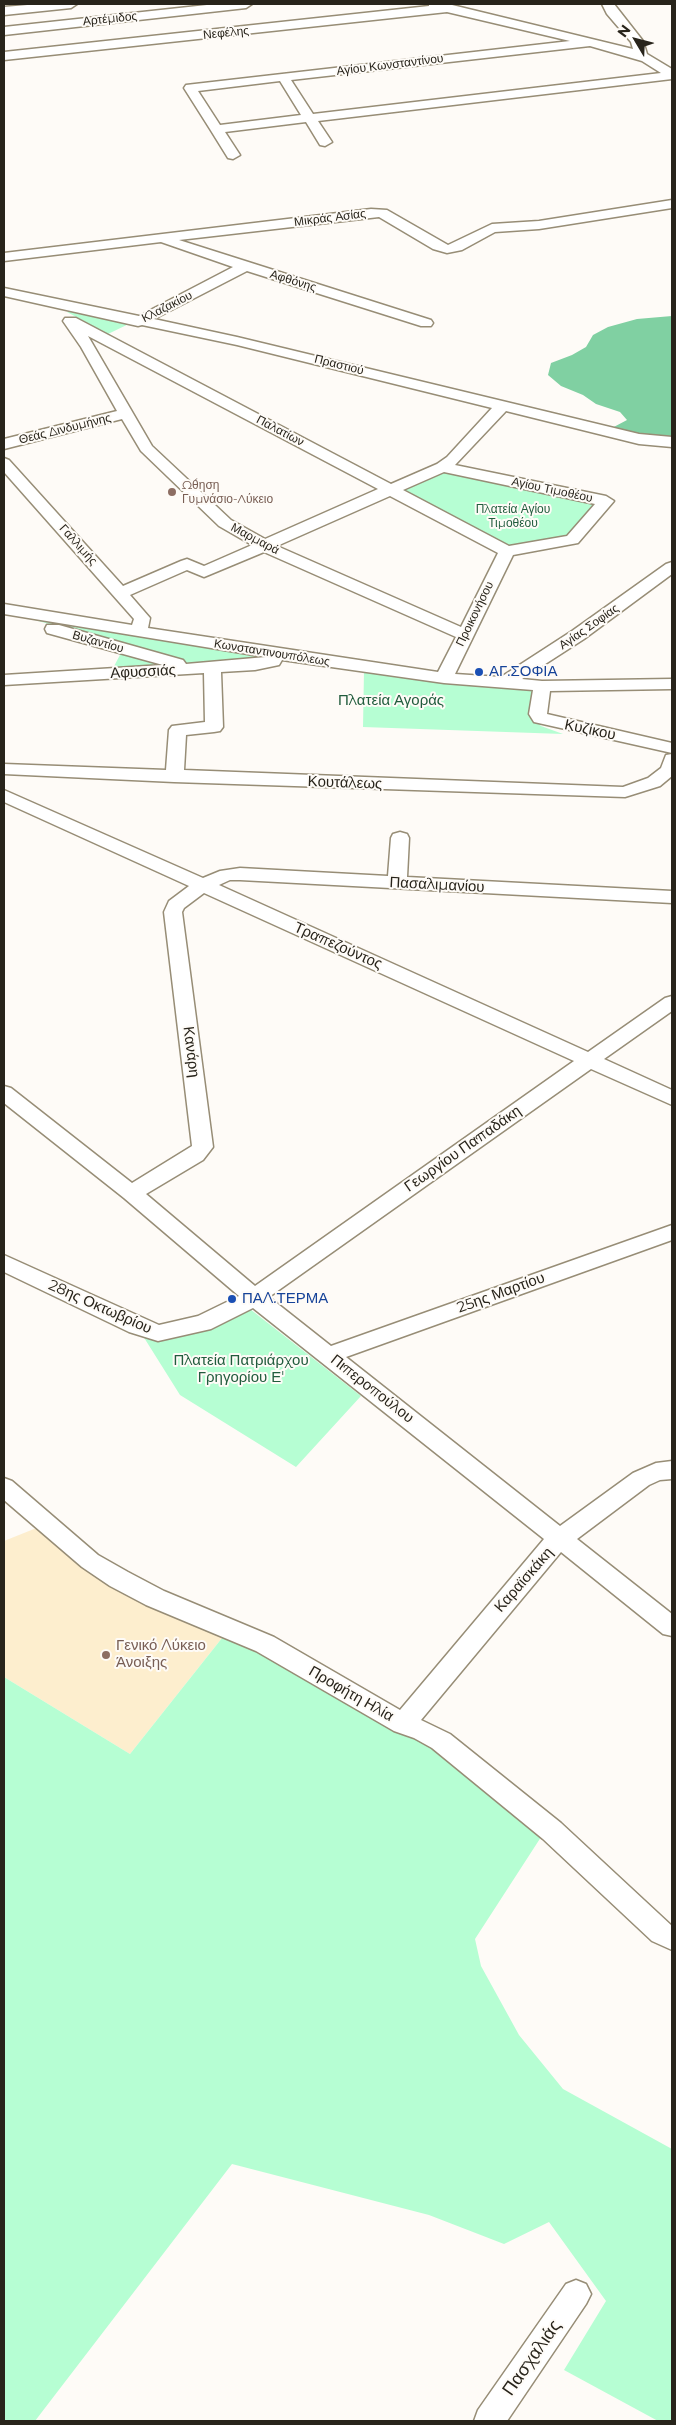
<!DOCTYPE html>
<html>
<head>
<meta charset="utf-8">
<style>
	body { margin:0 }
	#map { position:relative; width:676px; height:2425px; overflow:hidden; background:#fefbf7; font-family:Montserrat,sans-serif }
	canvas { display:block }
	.frame { position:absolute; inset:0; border:5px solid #28241b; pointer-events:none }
	.north { position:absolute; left:611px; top:15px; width:50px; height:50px; -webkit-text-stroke:4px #fefbf7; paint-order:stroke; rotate:307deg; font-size:14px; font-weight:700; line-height:20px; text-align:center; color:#28241b }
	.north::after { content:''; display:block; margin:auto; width:18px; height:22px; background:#28241b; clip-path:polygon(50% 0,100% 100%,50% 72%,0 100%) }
</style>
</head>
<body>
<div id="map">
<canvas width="676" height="2425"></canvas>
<div class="frame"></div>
<div class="north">N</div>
</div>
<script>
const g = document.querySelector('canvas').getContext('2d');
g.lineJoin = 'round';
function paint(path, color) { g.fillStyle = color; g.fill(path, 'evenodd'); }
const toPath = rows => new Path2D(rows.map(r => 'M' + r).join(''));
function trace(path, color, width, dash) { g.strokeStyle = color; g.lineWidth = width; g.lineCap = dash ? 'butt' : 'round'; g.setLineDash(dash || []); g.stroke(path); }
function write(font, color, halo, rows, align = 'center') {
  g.font = font + ' Montserrat,sans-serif'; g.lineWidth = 4; g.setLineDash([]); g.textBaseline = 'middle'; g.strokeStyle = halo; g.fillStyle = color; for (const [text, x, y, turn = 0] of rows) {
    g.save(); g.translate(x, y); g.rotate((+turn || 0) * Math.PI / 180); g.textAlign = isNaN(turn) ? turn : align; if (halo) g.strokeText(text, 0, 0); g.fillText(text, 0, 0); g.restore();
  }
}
const built = toPath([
	[39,1527,226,1633,130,1754,4,1677,4,1541]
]);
const green = toPath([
	[89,311,137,320,108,334,67,312],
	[442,470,599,502,568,538,508,548,398,490],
	[17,615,257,656,258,659,194,665],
	[121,653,175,668,111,672],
	[364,671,440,681,533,690,530,714,541,726,563,734,363,727],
	[250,1309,361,1396,296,1467,180,1395,143,1336],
	[226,1633,420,1738,463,1769,543,1834,475,1939,481,1966,519,2035,563,2089,672,2149,672,2421,658,2421,564,2370,606,2301,549,2222,504,2244,429,2215,232,2164,35,2421,4,2421,4,1677,130,1754]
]);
const forest = toPath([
	[672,316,672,440,661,440,610,429,627,420,620,412,596,404,583,395,561,386,548,375,551,363,572,355,586,347,593,335,608,327,637,319]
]);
const minor = toPath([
	[39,4,77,4,71,8,4,15,4,7,39,4],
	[216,4,252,4,246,8,4,35,4,27,216,4],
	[429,4,448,4,633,49,631,42,607,14,602,4,614,4,643,41,647,54,672,69,672,79,318,121,332,142,325,146,320,145,306,122,225,132,240,155,233,159,228,158,210,129,184,88,186,85,570,41,447,12,4,60,4,52,429,6,429,4],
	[590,46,642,61,661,73,313,114,291,80,590,46],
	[280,81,301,115,220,125,198,91,280,81],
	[672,200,672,208,539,229,495,232,462,250,447,253,433,249,379,217,179,240,431,320,433,323,431,326,421,326,247,271,154,319,237,337,639,434,672,437,672,447,639,444,506,411,455,465,606,496,614,501,578,543,513,555,455,674,501,677,572,631,666,564,672,562,672,574,584,639,522,679,542,681,672,679,672,689,550,691,547,714,672,743,672,753,534,722,529,714,533,690,444,683,282,660,279,665,255,670,221,672,223,727,220,731,214,732,186,735,184,770,623,787,648,778,661,768,666,755,672,754,672,776,660,786,625,797,174,782,4,774,4,764,166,770,169,730,172,726,205,722,204,673,4,685,4,675,163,665,47,633,45,629,47,625,59,625,183,660,186,664,266,657,4,614,4,604,132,625,134,619,4,472,4,458,9,460,123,586,181,561,187,559,204,566,252,545,219,526,141,451,122,419,4,449,4,439,117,411,81,347,63,321,65,318,76,318,391,484,437,464,447,457,492,408,237,345,142,325,138,326,4,296,4,288,139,316,233,267,161,242,4,261,4,253,371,209,387,210,448,245,492,224,539,221,672,200],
	[88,336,378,489,265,539,231,520,152,446,88,336],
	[444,472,595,504,567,536,509,546,403,490,444,472],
	[390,496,498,553,461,627,277,546,390,496],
	[264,552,456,637,438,672,148,628,150,618,130,595,187,570,204,577,264,552],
	[4,790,203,878,220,871,240,868,388,876,391,838,393,834,400,832,407,834,409,838,407,877,672,891,672,903,240,880,230,880,219,885,588,1052,665,998,672,996,672,1011,604,1059,672,1090,672,1105,591,1069,269,1297,331,1346,672,1225,672,1240,346,1357,560,1526,633,1473,656,1463,672,1461,672,1479,660,1480,649,1485,577,1539,672,1614,672,1636,663,1634,561,1552,421,1720,450,1734,561,1823,672,1926,672,1950,652,1941,543,1839,432,1748,414,1738,394,1731,256,1651,146,1605,110,1586,82,1567,4,1500,4,1478,12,1481,98,1555,128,1572,164,1591,274,1637,400,1710,544,1539,253,1308,211,1329,158,1341,129,1332,4,1272,4,1255,159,1325,198,1316,239,1296,124,1198,4,1103,4,1086,11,1088,132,1183,192,1146,164,912,169,901,189,886,4,802,4,790],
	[204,893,574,1061,255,1286,146,1194,203,1160,213,1147,182,912,184,908,204,893],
	[576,2280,586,2284,591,2294,586,2304,507,2421,474,2421,478,2410,566,2284,576,2280]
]);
const markers = [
	[172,492,5,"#8d6e63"],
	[479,672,5,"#1a4fb4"],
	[232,1299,5,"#1a4fb4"],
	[106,1655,5,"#8d6e63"]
];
const farStreetnames = [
	["Αρτέμιδος",110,19,-6],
	["Νεφέλης",226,33,-6],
	["Αγίου Κωνσταντίνου",390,65,-7],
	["Μικράς Ασίας",330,218,-7],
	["Αφθόνης",293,281,17],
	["Κλαζακίου",167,307,-27],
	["Πραστιού",339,365,14],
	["Θεάς Δινδυμήνης",65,429,-14],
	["Παλατίων",280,431,28],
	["Αγίου Τιμοθέου",552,490,12],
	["Μαρμαρά",255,539,28],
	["Γαλλιμής",78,545,48],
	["Προικονήσου",475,614,-64],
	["Αγίας Σοφίας",589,627,-35],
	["Βυζαντίου",98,642,16],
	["Κωνσταντινουπόλεως",272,653,9]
];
const farEducationnames = [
	["Ώθηση",182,485],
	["Γυμνάσιο-Λύκειο",182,499]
];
const farParknames = [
	["Πλατεία Αγίου",513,509],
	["Τιμοθέου",513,523]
];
const streetNames = [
	["Αφυσσιάς",143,672,-3],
	["Κυζίκου",590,730,12],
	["Κουτάλεως",345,783,2],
	["Πασαλιμανίου",437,885,3],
	["Τραπεζούντος",338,946,24],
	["Κανάρη",191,1052,83],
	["Γεωργίου Παπαδάκη",463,1149,-35],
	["25ης Μαρτίου",501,1293,-20],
	["28ης Οκτωβρίου",100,1307,24],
	["Πιπεροπούλου",372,1389,38],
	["Καραϊσκάκη",524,1580,-49],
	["Προφήτη Ηλία",351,1694,30]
];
const transitNames = [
	["ΑΓ.ΣΟΦΙΑ",489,672],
	["ΠΑΛ.ΤΕΡΜΑ",242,1299]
];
const parkNames = [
	["Πλατεία Αγοράς",391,701],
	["Πλατεία Πατριάρχου",241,1361],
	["Γρηγορίου Ε'",241,1378]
];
const educationNames = [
	["Γενικό Λύκειο",116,1646],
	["Άνοιξης",116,1663]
];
const nearStreetnames = [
	["Πασχαλιάς",532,2358,-55]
];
paint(built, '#fdeece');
paint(green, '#b6fed3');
paint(forest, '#80d0a2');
trace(minor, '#978d76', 3);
paint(minor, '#fff');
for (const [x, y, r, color] of markers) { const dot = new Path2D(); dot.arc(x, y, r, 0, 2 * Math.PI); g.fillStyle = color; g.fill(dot); trace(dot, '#fefbf7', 2); }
write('12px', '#28241b', '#fefbf7', farStreetnames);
write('12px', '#785e54', '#fefbf7', farEducationnames, 'left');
write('12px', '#215c3d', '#fefbf7', farParknames);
write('15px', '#28241b', '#fefbf7', streetNames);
write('15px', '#164399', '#fefbf7', transitNames, 'left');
write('15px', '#215c3d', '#fefbf7', parkNames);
write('15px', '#785e54', '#fefbf7', educationNames, 'left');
write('18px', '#28241b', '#fefbf7', nearStreetnames);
</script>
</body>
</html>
